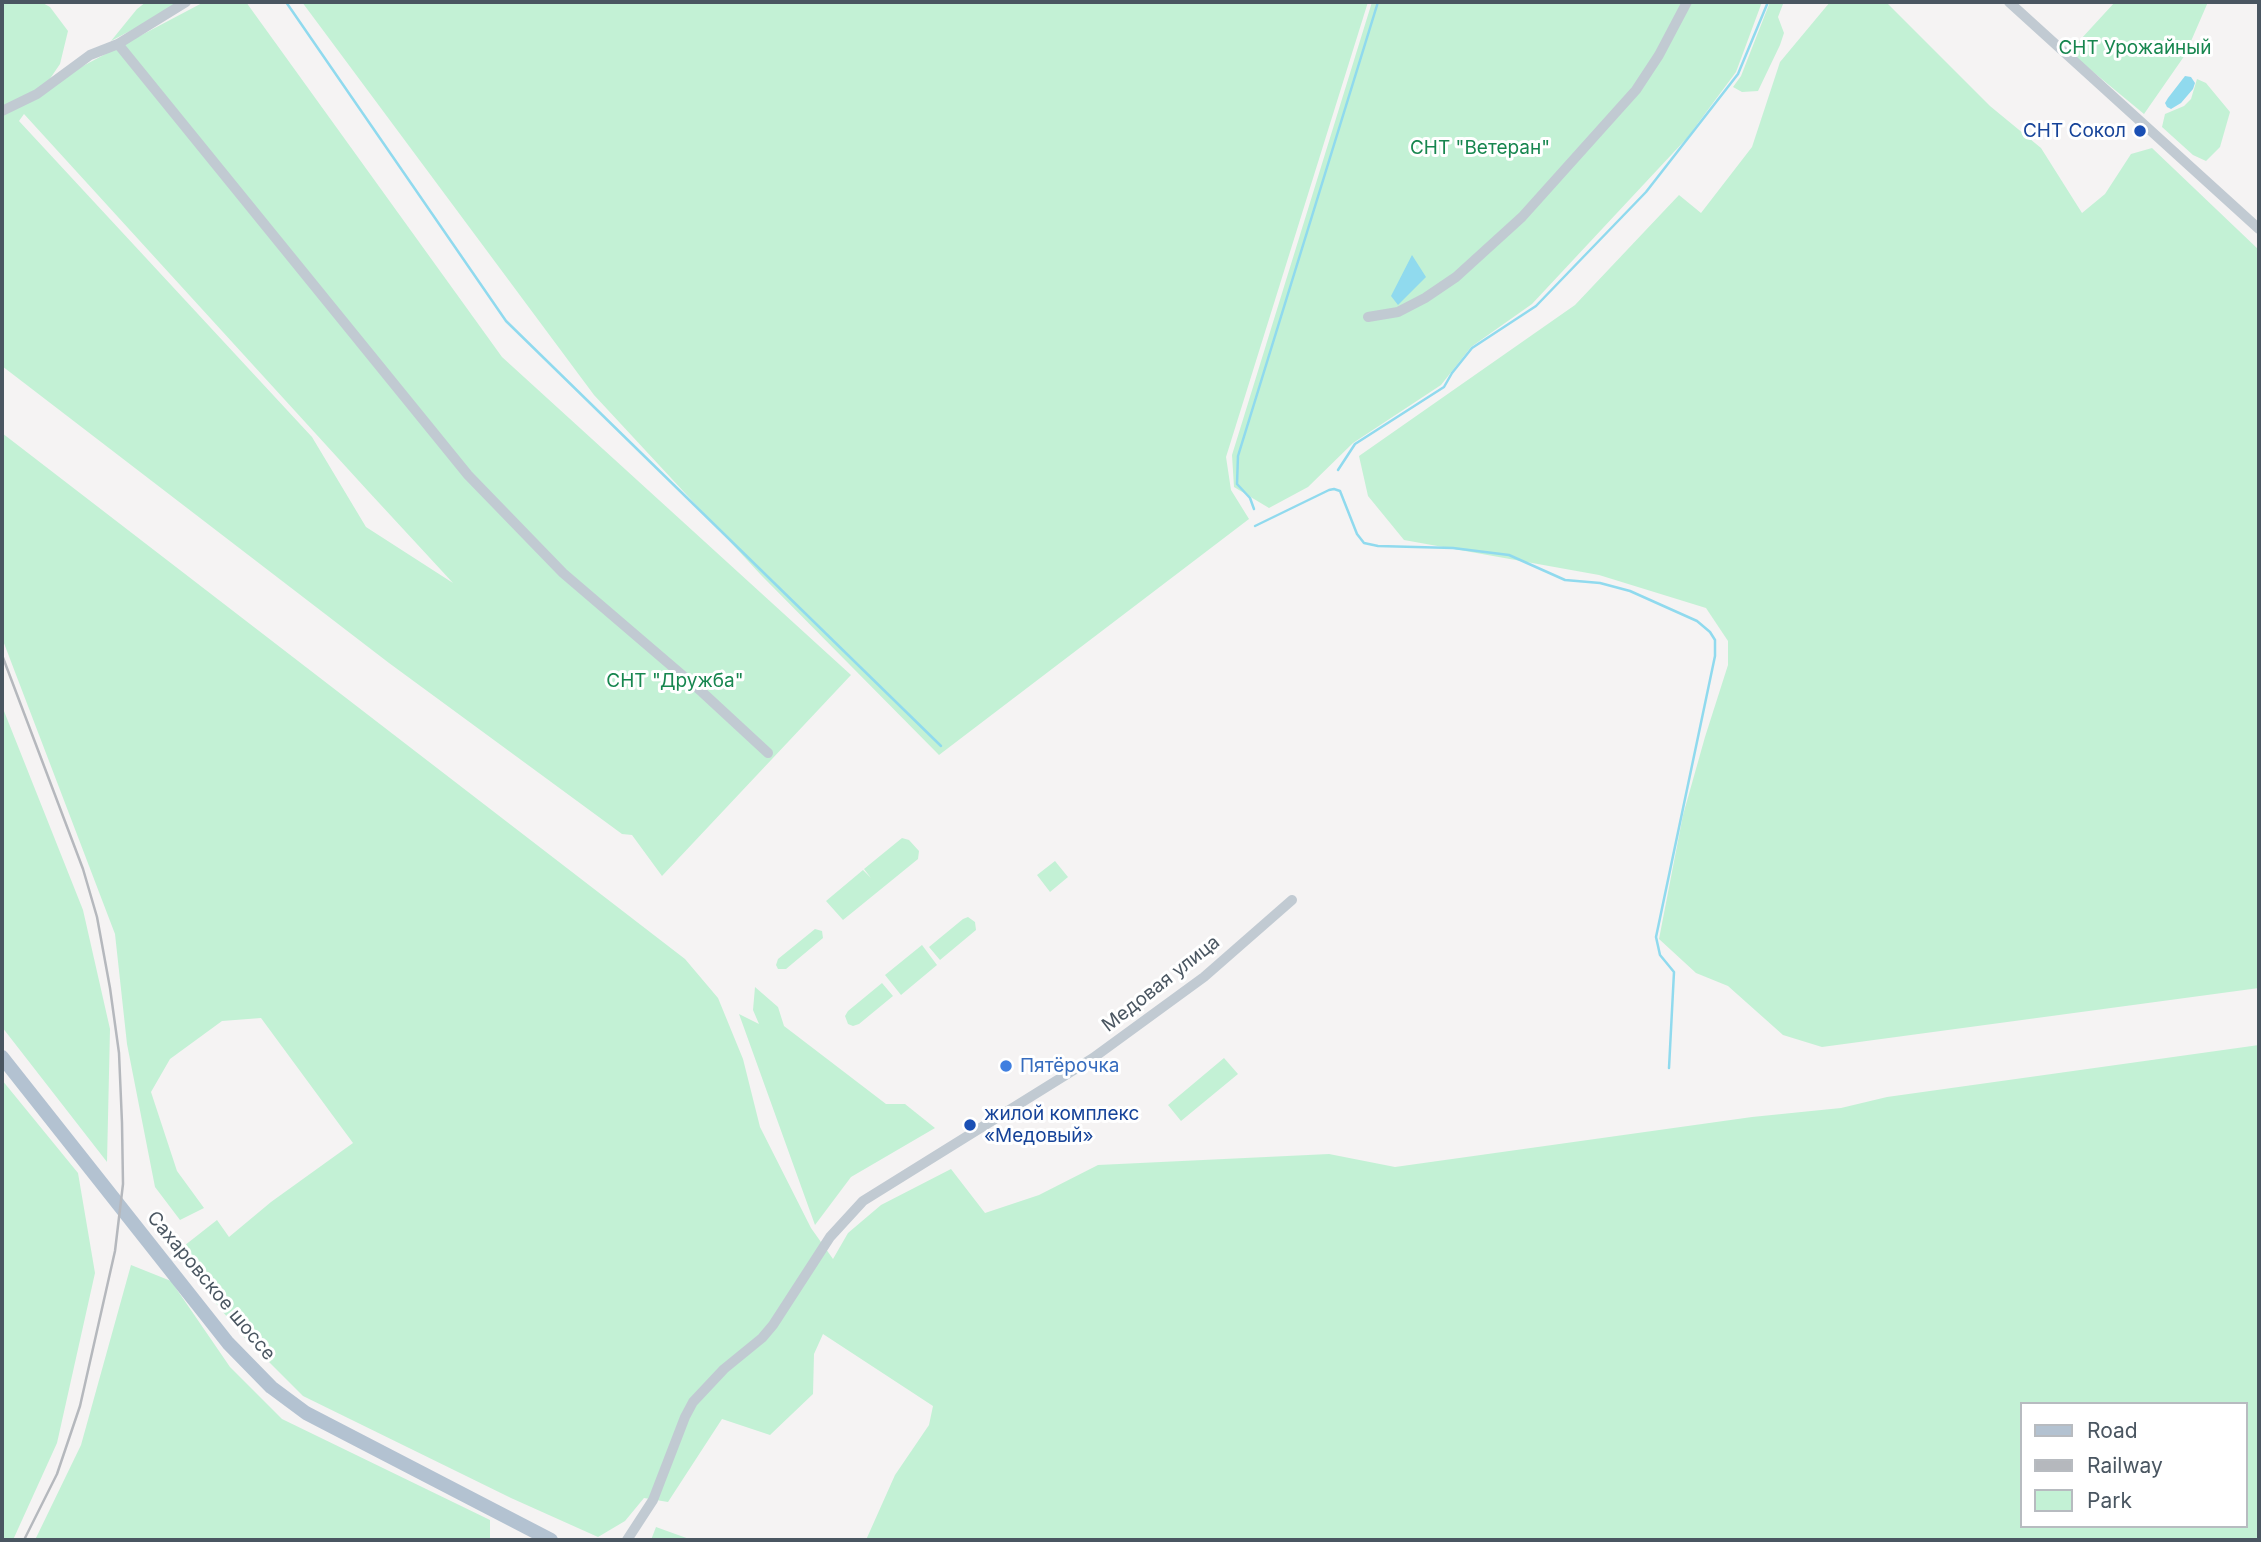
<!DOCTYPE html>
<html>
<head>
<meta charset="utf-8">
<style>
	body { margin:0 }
	#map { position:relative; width:2261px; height:1542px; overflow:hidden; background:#f5f3f3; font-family:Inter,sans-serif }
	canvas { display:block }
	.frame { position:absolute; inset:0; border:4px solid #4a5661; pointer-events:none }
	.legend { position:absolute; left:2020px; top:1402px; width:228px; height:126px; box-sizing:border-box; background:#fff; border:2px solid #b7bbc0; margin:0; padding:9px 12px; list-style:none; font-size:21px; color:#4a5661 }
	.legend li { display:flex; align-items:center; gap:14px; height:35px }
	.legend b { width:35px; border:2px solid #b7bbc0 }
</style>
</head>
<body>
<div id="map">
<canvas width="2261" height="1542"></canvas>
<div class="frame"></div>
<ul class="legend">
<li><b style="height:9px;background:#b3c2d1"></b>Road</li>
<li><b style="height:9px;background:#b5b8bd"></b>Railway</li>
<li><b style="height:19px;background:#c3f1d5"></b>Park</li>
</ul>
</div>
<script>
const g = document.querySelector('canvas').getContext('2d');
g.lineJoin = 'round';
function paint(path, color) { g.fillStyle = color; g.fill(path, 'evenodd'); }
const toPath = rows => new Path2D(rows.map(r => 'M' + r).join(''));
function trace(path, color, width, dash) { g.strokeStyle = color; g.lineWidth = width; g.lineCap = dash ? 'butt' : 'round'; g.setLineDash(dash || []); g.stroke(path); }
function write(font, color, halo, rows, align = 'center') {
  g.font = font + ' Inter,sans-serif'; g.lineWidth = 6; g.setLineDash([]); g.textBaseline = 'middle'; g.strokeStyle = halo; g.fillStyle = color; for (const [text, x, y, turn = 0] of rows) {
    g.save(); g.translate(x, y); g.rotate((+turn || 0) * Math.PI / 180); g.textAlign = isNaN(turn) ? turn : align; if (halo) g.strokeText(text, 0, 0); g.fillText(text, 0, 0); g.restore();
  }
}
const green = toPath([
	[2,2,41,2,50,7,68,31,60,64,45,86,204,2,246,2,502,357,851,675,662,876,632,835,622,834,389,663,2,366],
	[24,114,368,491,453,583,366,527,312,437,19,121],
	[146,2,185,2,111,41,137,9],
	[302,2,1368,2,1226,457,1231,490,1249,519,939,755,761,575,594,395],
	[1372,2,1762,2,1736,72,1687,138,1532,304,1471,347,1441,385,1353,443,1308,487,1269,508,1234,487,1232,455],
	[1770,2,1786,2,1783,4,1778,17,1784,33,1780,45,1758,91,1742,92,1733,87,1741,76],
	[1830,2,1886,2,1990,106,2041,148,2082,213,2105,194,2131,154,2152,148,2259,250,2259,988,1822,1047,1783,1035,1728,986,1696,973,1659,939,1683,815,1705,737,1728,665,1728,641,1706,608,1599,575,1404,540,1368,496,1359,456,1575,305,1679,195,1701,213,1752,147,1780,62],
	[2115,2,2208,2,2185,55,2144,114,2069,52],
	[2197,79,2206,83,2230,112,2220,147,2206,161,2193,155,2162,127,2165,114,2184,106,2191,99],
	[2,433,685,959,718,998,743,1059,760,1127,811,1228,833,1259,848,1233,881,1205,951,1169,985,1213,1039,1195,1098,1165,1329,1154,1395,1167,1752,1117,1841,1108,1887,1097,2259,1045,2259,1540,866,1540,895,1475,929,1425,933,1406,823,1334,814,1354,813,1394,770,1435,722,1419,668,1502,644,1498,625,1521,598,1537,511,1498,303,1396,241,1334,175,1253,217,1220,229,1237,271,1202,353,1143,261,1018,222,1021,170,1059,151,1092,177,1171,204,1208,180,1220,155,1187,127,1044,115,934,2,638],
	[2021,1404,2245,1404,2245,1526,2021,1526],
	[2,706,83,910,110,1029,107,1162,2,1027],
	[902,838,909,840,919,851,918,859,843,920,826,901,863,870,871,878,864,869],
	[1055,861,1068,877,1050,892,1037,875],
	[968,917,975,922,976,930,940,960,929,947,963,919],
	[815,929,822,931,823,938,786,969,778,969,776,965,778,959],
	[922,945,937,965,901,995,885,975],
	[882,983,893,996,859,1024,853,1026,848,1024,845,1016,848,1011],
	[755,987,778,1007,784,1026,886,1104,905,1104,935,1128,851,1177,815,1225,739,1014,759,1024,753,1010],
	[1224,1058,1238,1074,1181,1121,1168,1105],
	[2,1080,78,1173,95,1273,57,1443,13,1540,2,1540],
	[131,1265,171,1281,230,1367,282,1419,490,1520,490,1540,35,1540,81,1445],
	[656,1527,692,1540,651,1540]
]);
const water = toPath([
	[2185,76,2191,77,2195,83,2193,89,2181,103,2171,109,2167,107,2165,103,2168,98],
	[1412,255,1426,277,1398,305,1391,296]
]);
const stream = toPath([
	[286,2,506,321,941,746],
	[1338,470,1355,444,1444,387,1452,373,1472,348,1536,306,1646,192,1738,74,1768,2],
	[1254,509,1250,498,1237,484,1238,456,1378,2],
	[1255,526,1329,490,1334,489,1340,491,1357,534,1364,543,1378,546,1453,548,1509,555,1565,580,1600,583,1630,591,1697,621,1710,632,1715,640,1715,656,1656,937,1660,955,1674,972,1669,1068]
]);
const minor = toPath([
	[2009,2,2259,229],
	[118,44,468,475,563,573,702,692,768,753],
	[2,111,37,94,90,55,118,44,186,2],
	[1368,317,1398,312,1425,298,1456,277,1522,217,1636,90,1659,55,1687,2],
	[627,1540,653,1500,685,1417,693,1402,724,1369,762,1338,773,1325,830,1237,863,1201,1093,1058,1204,977,1292,900]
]);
const major = toPath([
	[2,1057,228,1343,271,1387,306,1413,551,1540]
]);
const rail = toPath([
	[2,655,83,869,97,917,110,988,119,1053,122,1123,123,1184,115,1251,80,1406,57,1474,24,1540]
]);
const markers = [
	[2140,131,7,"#1a4fb4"],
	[1006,1066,7,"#3f7fe0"],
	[970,1125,7,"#1a4fb4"]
];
const parkNames = [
	["СНТ Урожайный",2135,48],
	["СНТ \"Ветеран\"",1480,148],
	["СНТ \"Дружба\"",675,681]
];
const transitNames = [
	["СНТ Сокол",2126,131],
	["жилой комплекс",984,1114,"left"],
	["«Медовый»",984,1136,"left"]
];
const streetNames = [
	["Медовая улица",1161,984,-38],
	["Сахаровское шоссе",211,1286,50]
];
const shopNames = [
	["Пятёрочка",1020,1066]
];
paint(green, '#c3f1d5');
paint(water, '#90daee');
trace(stream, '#90daee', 2.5);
trace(minor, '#c1cad2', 10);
trace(major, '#b3c2d1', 14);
trace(rail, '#b5b8bd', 2.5);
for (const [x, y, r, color] of markers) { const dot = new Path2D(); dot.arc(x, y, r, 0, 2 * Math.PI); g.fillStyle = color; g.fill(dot); trace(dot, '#fff', 2.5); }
write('19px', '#17864f', '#fff', parkNames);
write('19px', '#164399', '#fff', transitNames, 'right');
write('19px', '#4a5661', '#fff', streetNames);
write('19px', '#366cbe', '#fff', shopNames, 'left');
</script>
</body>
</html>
